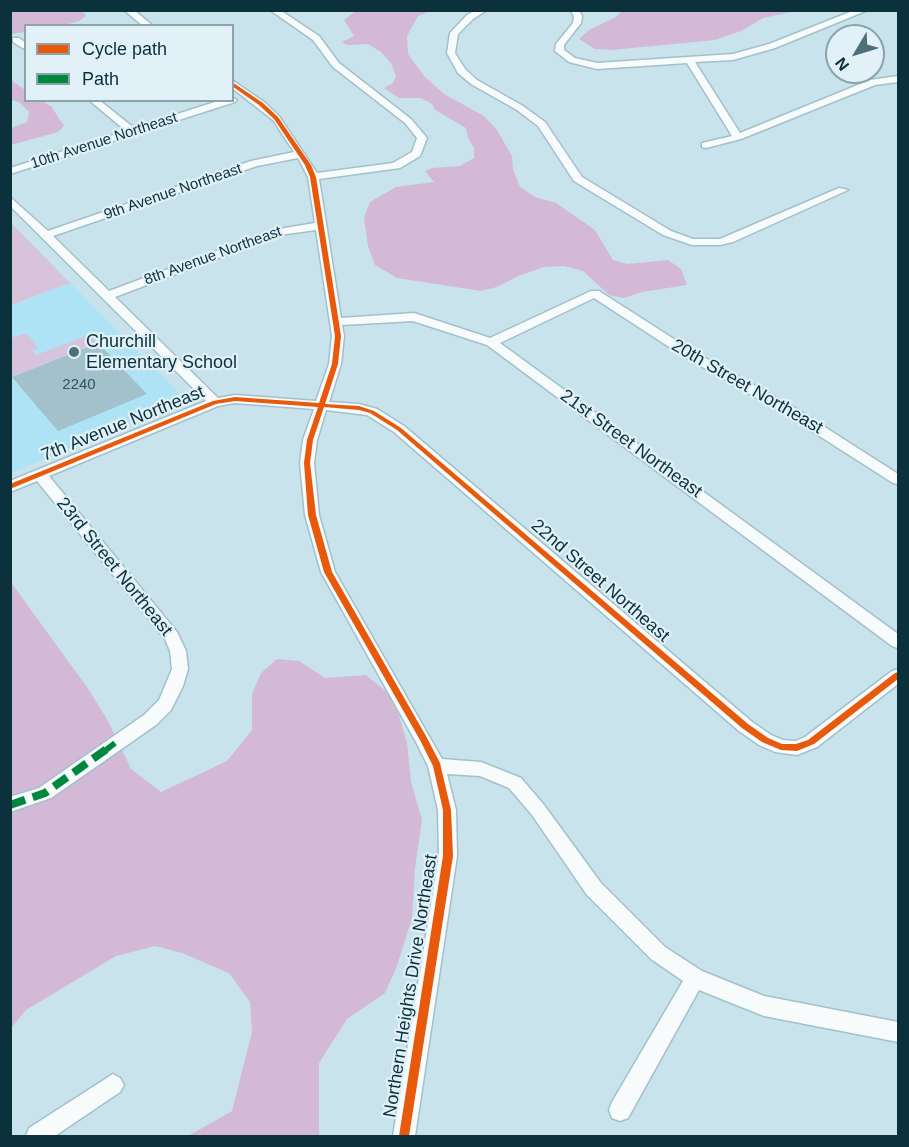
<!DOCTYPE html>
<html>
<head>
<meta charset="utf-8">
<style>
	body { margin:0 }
	#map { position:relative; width:909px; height:1147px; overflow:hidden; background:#c8e3ec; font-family:Arial,sans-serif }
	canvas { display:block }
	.frame { position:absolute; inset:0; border:12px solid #0a313c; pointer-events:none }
	.legend { position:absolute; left:24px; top:24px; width:210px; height:78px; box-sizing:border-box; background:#e1f1f7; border:2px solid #8ba4ac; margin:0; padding:8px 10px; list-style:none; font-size:18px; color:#0a313c }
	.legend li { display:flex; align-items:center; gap:12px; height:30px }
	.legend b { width:30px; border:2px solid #8ba4ac }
	.north { position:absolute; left:825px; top:24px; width:60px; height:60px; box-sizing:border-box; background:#e1f1f7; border:2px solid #8ba4ac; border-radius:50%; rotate:232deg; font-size:16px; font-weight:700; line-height:24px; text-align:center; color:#0a313c }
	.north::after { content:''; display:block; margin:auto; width:21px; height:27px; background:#4c6f7a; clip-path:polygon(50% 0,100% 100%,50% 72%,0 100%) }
</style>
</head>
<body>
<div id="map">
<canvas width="909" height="1147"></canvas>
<div class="frame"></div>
<ul class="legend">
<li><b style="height:8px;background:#e8590c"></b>Cycle path</li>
<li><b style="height:8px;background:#00873e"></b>Path</li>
</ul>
<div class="north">N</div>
</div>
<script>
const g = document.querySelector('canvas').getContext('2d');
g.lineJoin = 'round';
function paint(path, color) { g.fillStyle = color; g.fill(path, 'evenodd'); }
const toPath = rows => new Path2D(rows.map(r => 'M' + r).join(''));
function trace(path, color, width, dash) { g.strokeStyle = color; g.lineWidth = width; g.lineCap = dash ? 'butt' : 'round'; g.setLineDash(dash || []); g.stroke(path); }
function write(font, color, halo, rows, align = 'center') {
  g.font = font + ' Arial,sans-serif'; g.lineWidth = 4.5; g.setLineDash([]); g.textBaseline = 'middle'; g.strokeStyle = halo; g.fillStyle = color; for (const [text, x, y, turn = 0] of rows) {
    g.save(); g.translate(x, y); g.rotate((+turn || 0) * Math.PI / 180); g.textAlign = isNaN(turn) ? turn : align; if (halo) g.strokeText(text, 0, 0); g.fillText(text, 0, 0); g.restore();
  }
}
const built = toPath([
	[70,283,185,399,11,473,11,305]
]);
const green = toPath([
	[11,223,70,283,11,305],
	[26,333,38,348,32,350,36,355,89,335,97,343,11,377,11,338]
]);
const forest = toPath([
	[357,10,430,11,418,16,407,36,408,54,424,76,444,94,484,116,497,130,512,156,513,169,520,187,535,197,556,203,595,230,613,260,627,264,668,260,681,269,687,285,642,292,624,298,609,295,583,271,564,266,544,267,518,276,497,287,481,291,397,278,375,265,368,246,364,218,370,202,396,187,434,182,425,171,432,168,460,166,474,158,474,148,468,138,466,128,435,110,432,104,421,98,399,98,384,88,393,83,396,76,391,63,381,52,368,44,347,45,342,42,354,36,344,20],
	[10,11,82,11,86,16,79,21,65,25,26,26,25,32,11,34],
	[622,11,622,10,796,11,763,18,741,31,715,40,611,50,595,49,579,39,589,30,616,17],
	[11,80,25,90,26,100,41,101,51,106,64,126,58,132,11,145,11,128,27,122,29,112,19,102,11,100],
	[10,581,89,690,108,721,131,769,161,792,227,761,252,730,252,694,261,673,277,659,299,661,325,678,366,675,387,692,398,713,407,742,411,782,422,820,415,868,412,918,397,966,385,993,347,1019,319,1063,319,1136,188,1136,232,1111,252,1032,250,1002,229,973,182,953,155,946,116,956,26,1010,11,1028]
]);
const building = toPath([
	[98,343,147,394,58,431,12,377]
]);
const minor = toPath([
	[124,10,134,10,153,26,143,26,124,10],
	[270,10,280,10,319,36,339,63,411,119,427,138,420,156,400,168,319,179,341,318,414,313,490,338,591,291,599,291,691,350,795,408,898,474,898,484,893,483,785,414,683,356,594,298,500,343,898,634,898,648,892,646,487,345,413,321,342,325,344,336,341,364,329,402,359,404,377,409,404,426,751,721,771,735,783,740,796,741,805,737,892,671,898,669,898,684,817,747,797,755,775,752,759,745,739,731,394,432,367,415,326,410,317,440,314,463,319,515,335,572,442,759,481,762,521,778,544,805,601,883,665,947,702,971,764,996,898,1022,898,1042,764,1016,699,990,628,1118,620,1121,612,1118,609,1110,612,1102,683,981,651,959,587,895,532,815,509,788,480,776,447,774,456,810,457,856,415,1136,393,1136,439,856,438,810,428,766,416,742,321,572,305,515,300,463,303,440,314,409,235,403,218,406,49,476,177,632,186,651,188,669,183,686,171,710,156,725,51,798,10,812,10,797,39,788,144,715,159,700,172,669,170,651,165,639,37,481,10,492,10,481,206,401,10,206,10,197,48,231,251,161,294,152,273,120,232,88,232,80,264,102,279,116,317,173,393,163,412,152,417,138,405,123,333,67,313,40,270,10],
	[298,158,308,177,315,223,273,230,109,291,53,236,257,166,298,158],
	[316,230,332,336,329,364,316,401,235,395,218,398,115,297,279,235,316,230],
	[476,10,487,10,473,19,458,34,455,53,465,69,477,80,523,106,545,122,582,177,671,231,693,239,720,239,839,188,848,190,733,242,720,245,692,245,663,235,574,181,538,126,517,110,471,84,458,73,447,53,450,33,467,15,476,10],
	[570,10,579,10,582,16,581,23,564,45,564,50,575,58,597,63,733,54,769,44,855,10,868,10,775,48,733,60,695,62,740,133,870,80,898,76,898,82,875,85,741,139,706,148,702,147,702,143,732,136,687,63,597,69,569,62,555,51,556,44,573,23,574,16,570,10],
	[13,38,19,38,26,43,26,50,13,42,13,38],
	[232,97,237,100,235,102,10,174,10,168,126,131,89,100,99,100,134,128,221,100,232,100,232,97],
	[113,1074,120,1078,124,1085,120,1092,55,1136,26,1136,29,1128,113,1074]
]);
const quietFar1 = toPath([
	[106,750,115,743]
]);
const quiet = toPath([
	[10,805,45,793,108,748]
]);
const cycleway = toPath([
	[232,82,263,103,278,117,311,165,316,177,341,336,338,364,325,404,359,406,374,411,401,428,748,724,768,738,782,744,796,744,808,740,895,673,898,672,898,679,814,744,797,751,781,750,762,742,742,728,397,430,370,413,359,410,324,407,313,440,310,463,316,515,332,572,426,736,440,763,451,810,453,856,409,1136,399,1136,443,856,443,810,433,766,420,740,324,572,308,515,304,463,307,440,318,407,235,401,216,404,10,489,10,484,213,401,235,397,319,403,332,364,335,336,310,177,305,165,274,119,259,105,232,86,232,82]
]);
const markers = [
	[74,352,6,"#4c6f7a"]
];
const farStreetnames = [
	["10th Avenue Northeast",104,141,-18],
	["9th Avenue Northeast",173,192,-19],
	["8th Avenue Northeast",213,256,-20]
];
const numberNames = [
	["2240",79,385]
];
const poiNames = [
	["Churchill",86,342],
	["Elementary School",86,363]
];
const streetNames = [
	["20th Street Northeast",747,387,30],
	["7th Avenue Northeast",123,424,-22],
	["21st Street Northeast",631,444,36],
	["23rd Street Northeast",114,567,51],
	["22nd Street Northeast",600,581,41],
	["Northern Heights Drive Northeast",411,986,-81]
];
paint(built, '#ade3f4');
paint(green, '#d8c3dd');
paint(forest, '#d3b9d6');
paint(building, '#a2c1cb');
trace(minor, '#a3c0ca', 3);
paint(minor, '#f7fbfc');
trace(quietFar1, '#00873e', 6, [12, 6]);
trace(quiet, '#00873e', 8, [16, 8]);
paint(cycleway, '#e8590c');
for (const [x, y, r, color] of markers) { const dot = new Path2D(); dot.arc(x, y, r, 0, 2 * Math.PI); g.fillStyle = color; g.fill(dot); trace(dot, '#e1f1f7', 2); }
write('15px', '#0a313c', '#e1f1f7', farStreetnames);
write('15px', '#305560', null, numberNames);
write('18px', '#0a313c', '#e1f1f7', poiNames, 'left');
write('18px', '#0a313c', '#e1f1f7', streetNames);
</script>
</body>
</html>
